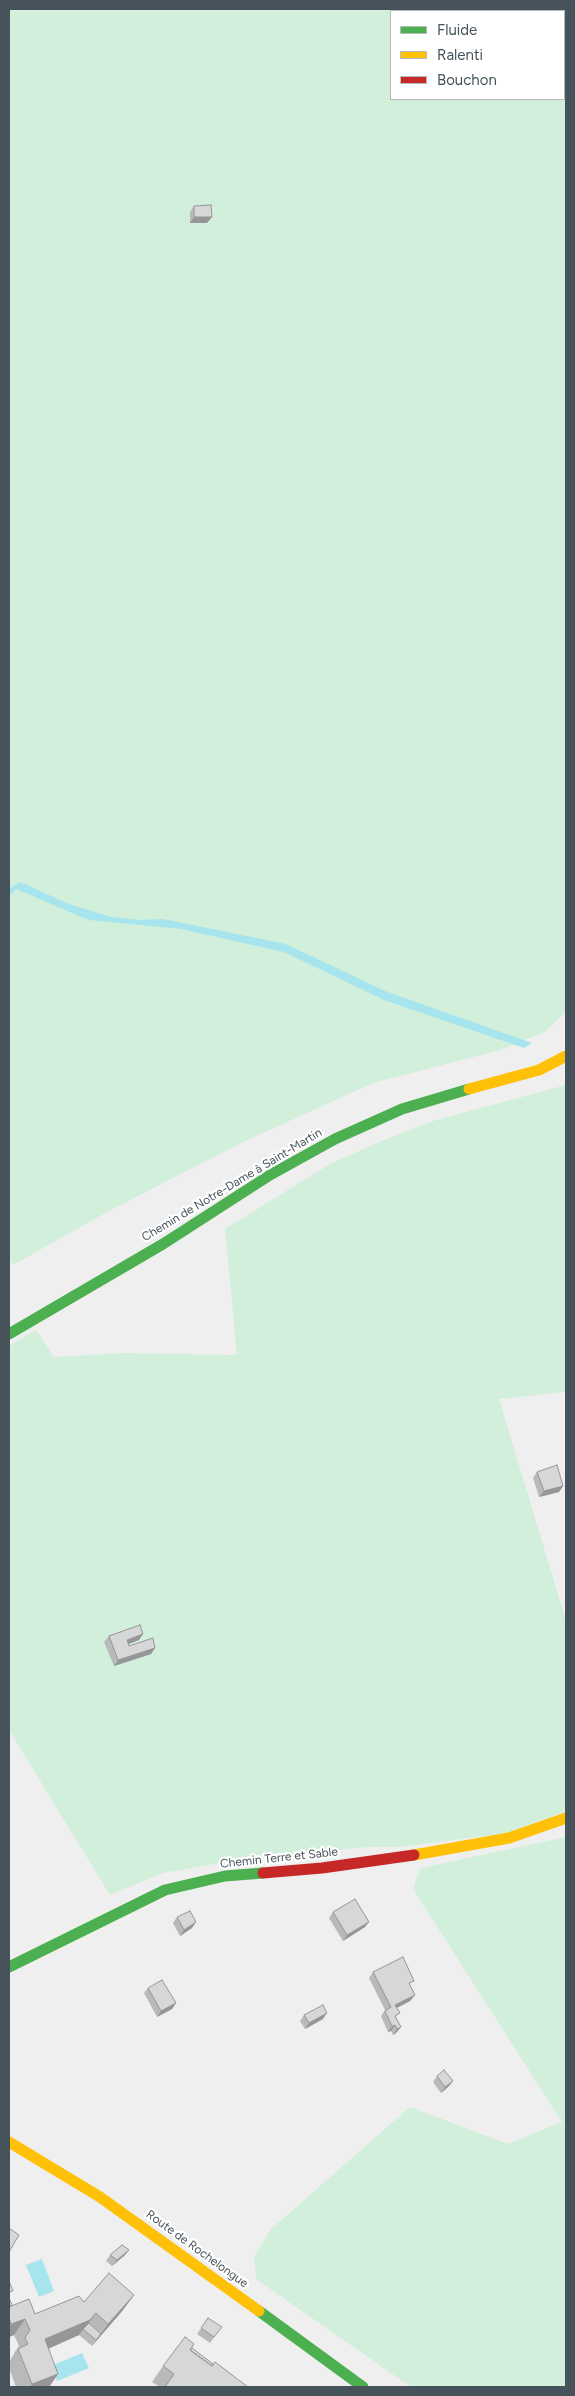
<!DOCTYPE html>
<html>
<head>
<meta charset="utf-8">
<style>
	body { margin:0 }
	#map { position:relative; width:575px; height:2396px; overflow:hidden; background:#efefef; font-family:Figtree,sans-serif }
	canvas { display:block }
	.frame { position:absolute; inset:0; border:10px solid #46535b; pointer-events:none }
	.legend { position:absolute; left:390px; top:10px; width:175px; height:90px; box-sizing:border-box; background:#fff; border:1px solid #b5babd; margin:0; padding:6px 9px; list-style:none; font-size:15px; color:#46535b }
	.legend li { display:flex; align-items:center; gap:10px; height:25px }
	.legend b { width:25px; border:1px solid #b5babd }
</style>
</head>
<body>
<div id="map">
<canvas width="575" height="2396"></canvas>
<div class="frame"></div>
<ul class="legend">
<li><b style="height:6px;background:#4caf50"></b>Fluide</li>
<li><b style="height:6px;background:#ffc107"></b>Ralenti</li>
<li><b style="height:6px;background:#c62828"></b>Bouchon</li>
</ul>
</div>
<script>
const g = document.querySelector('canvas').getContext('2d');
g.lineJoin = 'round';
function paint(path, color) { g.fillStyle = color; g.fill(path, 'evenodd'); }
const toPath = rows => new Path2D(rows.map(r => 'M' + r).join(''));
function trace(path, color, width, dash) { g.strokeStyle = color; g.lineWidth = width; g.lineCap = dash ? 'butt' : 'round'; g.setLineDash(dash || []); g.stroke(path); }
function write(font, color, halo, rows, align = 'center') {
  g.font = font + ' Figtree,sans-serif'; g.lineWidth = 4.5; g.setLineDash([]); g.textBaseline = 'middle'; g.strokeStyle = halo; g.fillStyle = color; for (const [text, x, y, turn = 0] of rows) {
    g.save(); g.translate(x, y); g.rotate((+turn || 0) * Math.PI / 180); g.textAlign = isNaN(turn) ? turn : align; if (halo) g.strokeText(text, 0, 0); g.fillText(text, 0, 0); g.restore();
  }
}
const green = toPath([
	[9,9,566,9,566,1011,546,1031,504,1049,373,1083,243,1142,109,1211,13,1265,9,1260],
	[391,11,564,11,564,99,391,99],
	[566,1085,566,1392,499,1399,566,1621,566,1811,507,1833,401,1847,368,1847,220,1863,163,1873,110,1895,9,1730,9,1346,36,1330,54,1357,123,1353,237,1355,225,1229,330,1164,379,1142,436,1120],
	[566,1837,566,2387,411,2387,256,2279,254,2257,270,2230,410,2107,508,2144,562,2122,413,1889,420,1868]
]);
const water = toPath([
	[20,882,69,904,111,917,139,920,163,919,286,944,385,991,532,1043,524,1048,384,1000,284,952,181,929,89,920,16,889,9,896,9,889],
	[42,2259,54,2291,39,2297,26,2265],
	[82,2353,89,2368,57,2381,51,2366]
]);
const fast = toPath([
	[9,1334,163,1244,270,1175,335,1139,402,1109,469,1089],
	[9,1967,165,1890,225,1876,263,1873],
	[259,2311,363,2387]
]);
const slow = toPath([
	[469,1089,539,1070,566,1056],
	[414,1855,509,1838,566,1818],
	[9,2142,100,2197,259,2311]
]);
const jam = toPath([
	[263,1873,322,1868,414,1855]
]);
const wall = toPath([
	[194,206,207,223,190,223,190,212],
	[537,1472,563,1486,559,1492,539,1497,533,1478],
	[109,1636,139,1640,129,1644,129,1646,155,1648,151,1654,114,1666,104,1642],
	[333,1912,365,1927,343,1941,329,1918],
	[177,1917,192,1928,180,1936,173,1923],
	[373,1972,410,1986,415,1995,410,2001,397,2008,396,2018,401,2027,396,2033,393,2035,391,2031,388,2032,381,2016,385,2010,369,1978],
	[148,1988,176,2003,172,2009,157,2017,144,1993],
	[304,2015,323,2019,305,2029,300,2021],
	[437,2076,453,2081,448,2087,441,2093,433,2082],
	[129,2250,124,2256,112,2266,106,2261,110,2255],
	[134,2295,123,2310,92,2346,79,2335,48,2349,58,2374,49,2387,16,2387,9,2368,9,2362,14,2354,14,2353,19,2346,14,2335,9,2337,9,2298,10,2307,35,2314,84,2302],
	[208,2318,217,2333,210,2343,197,2334],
	[192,2348,213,2364,248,2387,160,2387,152,2382,163,2366]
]);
const shadedWall = toPath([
	[194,217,212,217,207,223,190,223],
	[563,1486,559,1492,539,1497,544,1491],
	[143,1634,139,1640,123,1646,127,1640],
	[155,1648,151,1654,114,1666,118,1660],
	[196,1922,192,1928,180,1936,184,1930],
	[369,1922,365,1927,343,1941,347,1935],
	[415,1995,410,2001,391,2011,395,2005],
	[176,2003,172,2009,157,2017,161,2011],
	[327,2013,323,2019,305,2029,309,2023],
	[395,2025,391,2031,388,2032,392,2026],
	[401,2027,396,2033,393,2035,397,2029],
	[453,2081,448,2087,441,2093,445,2087],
	[129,2250,124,2256,112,2266,117,2260],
	[134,2295,123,2310,92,2346,108,2324],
	[96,2313,79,2335,34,2355,45,2339],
	[25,2319,14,2335,9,2337,9,2328,11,2324],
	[58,2374,49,2387,30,2387,32,2384]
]);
const building = toPath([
	[211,205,212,217,194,217,194,206,211,205],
	[557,1465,563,1486,544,1491,537,1472,557,1465],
	[140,1625,143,1634,127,1640,129,1646,153,1638,155,1648,118,1660,109,1636,140,1625],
	[355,1899,369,1922,347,1935,333,1912,355,1899],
	[190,1911,196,1922,184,1930,177,1917,190,1911],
	[403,1957,414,1981,409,1983,415,1995,395,2005,400,2013,395,2016,401,2027,397,2029,395,2025,392,2026,385,2011,391,2007,373,1972,403,1957],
	[162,1980,176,2003,161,2011,148,1988,162,1980],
	[323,2005,327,2013,309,2023,304,2015,323,2005],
	[444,2070,453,2081,445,2087,437,2076,444,2070],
	[9,2228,19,2235,9,2252,9,2228],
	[122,2245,129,2250,117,2260,110,2255,122,2245],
	[109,2273,134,2295,108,2324,96,2313,90,2320,45,2339,58,2374,32,2384,18,2349,28,2344,25,2338,30,2330,25,2319,11,2324,9,2318,9,2307,29,2299,35,2314,79,2296,84,2302,109,2273],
	[9,2281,13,2291,9,2292,9,2281],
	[9,2298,12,2305,9,2306,9,2298],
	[208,2318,222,2327,214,2337,201,2328,208,2318],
	[89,2323,101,2334,96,2340,83,2329,89,2323],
	[185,2337,194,2344,190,2350,212,2366,215,2362,248,2387,165,2387,174,2374,163,2366,185,2337],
	[192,2348,213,2364,212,2366,190,2350,192,2348]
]);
const streetNames = [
	["Chemin de Notre-Dame à Saint-Martin",232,1185,-31],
	["Chemin Terre et Sable",279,1858,-6],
	["Route de Rochelongue",197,2249,36]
];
paint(green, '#d2efdb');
paint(water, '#a6e4ee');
trace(fast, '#4caf50', 11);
trace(slow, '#ffc107', 11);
trace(jam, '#c62828', 11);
paint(wall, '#b8b9bb');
paint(shadedWall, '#969698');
paint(building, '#d6d7d9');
trace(building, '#969698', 1);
write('12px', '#46535b', '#fff', streetNames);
</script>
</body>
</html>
